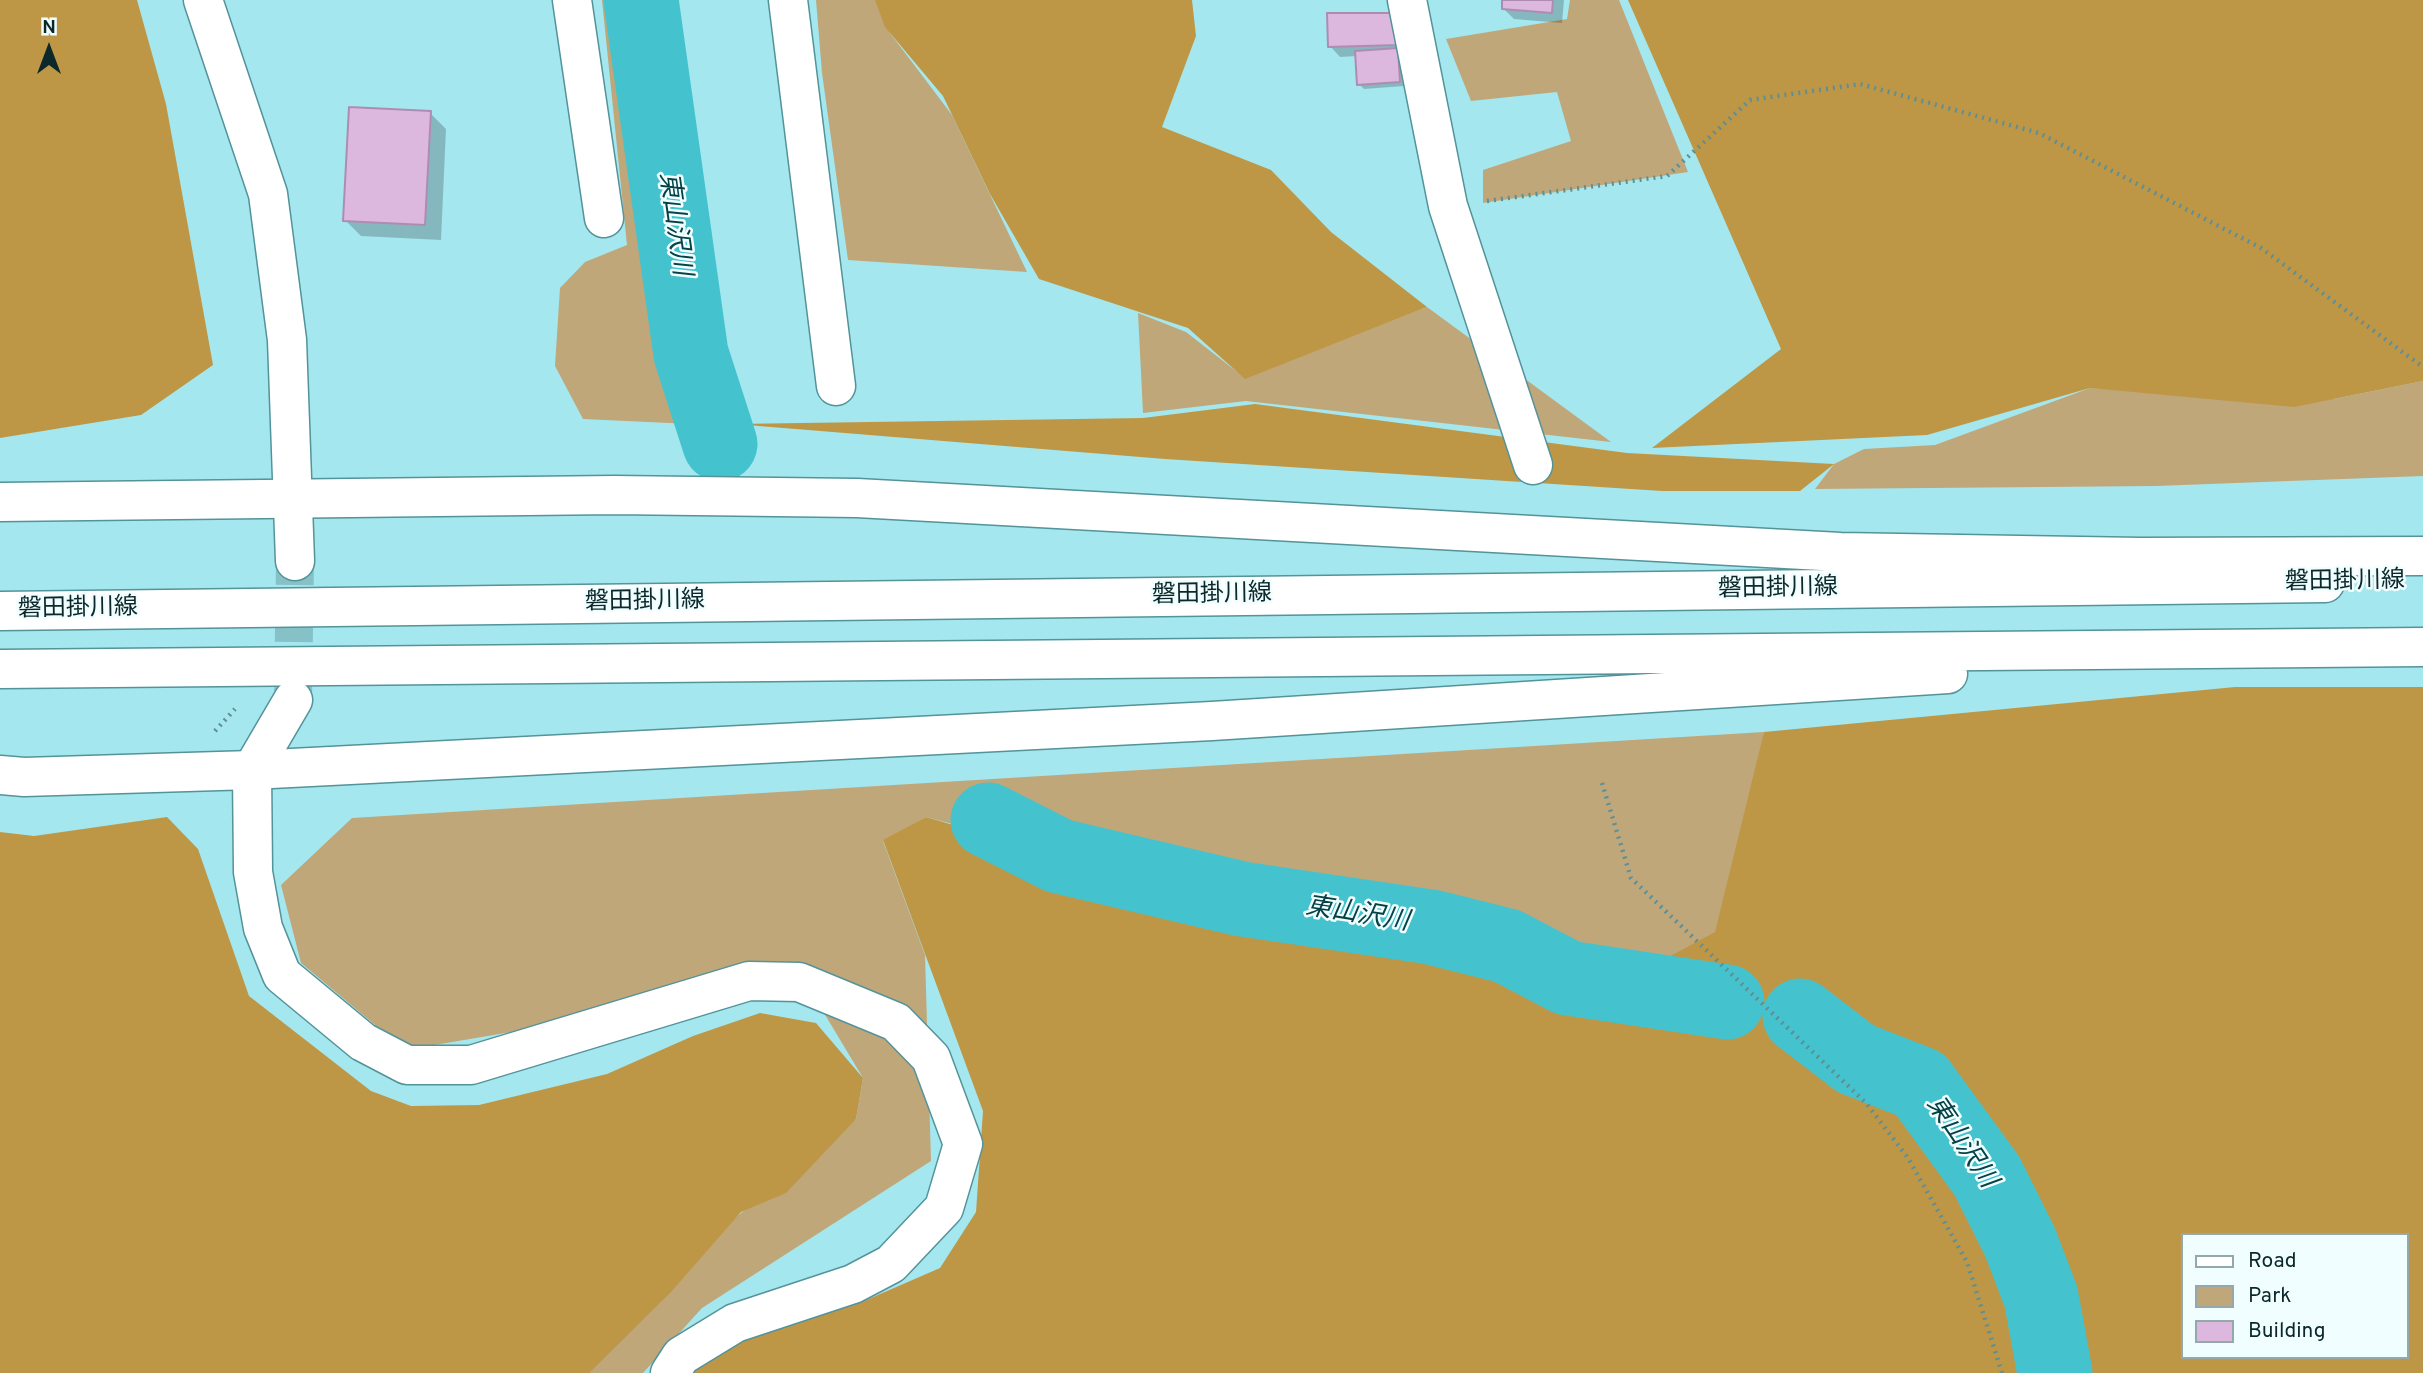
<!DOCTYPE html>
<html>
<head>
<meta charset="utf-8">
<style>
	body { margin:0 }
	#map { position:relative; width:2423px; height:1373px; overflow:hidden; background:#a5e7ee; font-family:Overpass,sans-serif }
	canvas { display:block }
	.legend { position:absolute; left:2181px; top:1233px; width:228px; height:126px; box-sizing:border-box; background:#f1feff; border:2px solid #95a8aa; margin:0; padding:9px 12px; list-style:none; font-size:21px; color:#0c282a }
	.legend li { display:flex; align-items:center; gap:14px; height:35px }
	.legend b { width:35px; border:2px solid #95a8aa }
	.north { position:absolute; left:14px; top:14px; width:70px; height:70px; -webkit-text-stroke:5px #f1feff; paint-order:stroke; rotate:0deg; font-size:19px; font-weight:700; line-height:28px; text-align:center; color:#0c282a }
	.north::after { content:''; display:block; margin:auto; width:24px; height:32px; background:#0c282a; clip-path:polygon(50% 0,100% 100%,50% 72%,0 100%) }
</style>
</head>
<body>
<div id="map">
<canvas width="2423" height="1373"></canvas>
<ul class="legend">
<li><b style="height:9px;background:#fff"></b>Road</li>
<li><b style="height:19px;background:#c0a779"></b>Park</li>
<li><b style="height:19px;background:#dcb8df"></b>Building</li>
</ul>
<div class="north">N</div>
</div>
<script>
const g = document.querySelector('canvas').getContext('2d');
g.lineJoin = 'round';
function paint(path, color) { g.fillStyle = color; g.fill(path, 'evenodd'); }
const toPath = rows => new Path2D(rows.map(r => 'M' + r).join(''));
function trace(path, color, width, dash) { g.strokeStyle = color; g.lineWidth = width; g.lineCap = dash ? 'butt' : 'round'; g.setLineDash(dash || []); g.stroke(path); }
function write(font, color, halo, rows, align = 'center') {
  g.font = font + ' Overpass,"Noto Sans JP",sans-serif'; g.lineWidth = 5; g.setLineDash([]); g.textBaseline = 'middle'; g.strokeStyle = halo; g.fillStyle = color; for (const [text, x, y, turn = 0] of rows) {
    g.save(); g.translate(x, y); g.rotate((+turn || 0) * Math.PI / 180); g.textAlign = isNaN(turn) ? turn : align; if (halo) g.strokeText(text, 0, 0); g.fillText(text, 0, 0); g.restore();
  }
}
const green = toPath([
	[602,0,664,0,678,160,713,389,691,424,583,419,555,366,560,288,585,262,627,245],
	[816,0,879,0,890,33,952,115,1027,272,848,260,822,73],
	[1570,0,1619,0,1688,172,1483,203,1483,170,1571,141,1557,92,1471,101,1446,39,1567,19],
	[1427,307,1611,442,1246,401,1143,413,1138,313,1186,332,1245,378],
	[2423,381,2423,476,2156,486,1815,489,1834,464,1864,449,1935,445,2090,388,2334,399],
	[1764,732,1726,940,1603,991,1518,973,926,817,883,841,925,955,931,1161,702,1308,643,1373,577,1373,735,1218,856,1119,863,1078,797,968,576,1021,405,1050,301,963,281,885,352,818]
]);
const forest = toPath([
	[0,0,137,0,166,104,213,365,141,415,0,438],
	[875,0,1192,0,1196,36,1162,127,1271,170,1331,232,1427,307,1245,379,1188,328,1039,279,990,194,943,96,885,27],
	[1628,0,2423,0,2423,381,2294,407,2090,388,1927,435,1652,448,1781,349],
	[1255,404,1627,453,1834,464,1800,491,1662,491,1165,459,734,424,1143,418],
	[2235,687,2423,687,2423,1373,685,1373,741,1331,864,1301,940,1268,976,1212,983,1111,883,840,926,817,1231,907,1417,940,1594,997,1715,932,1764,732],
	[2183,1235,2407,1235,2407,1357,2183,1357],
	[167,817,198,849,249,996,371,1091,411,1106,479,1105,607,1074,693,1036,760,1013,816,1023,863,1078,856,1119,786,1193,741,1212,671,1292,589,1373,0,1373,0,832,34,836]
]);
const shadow = toPath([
	[1504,0,1564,0,1562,23,1514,19,1503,8],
	[1399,15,1404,86,1364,89,1359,84,1357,56,1340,57,1330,46],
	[430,113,446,129,441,240,361,236,345,220]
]);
const river = toPath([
	[641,0,691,354,720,444],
	[988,820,1059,856,1242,899,1431,927,1507,946,1568,978,1727,1002],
	[1800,1016,1856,1059,1920,1084,1987,1176,2020,1242,2041,1297,2055,1373]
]);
const building = toPath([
	[1502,0,1553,0,1552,13,1502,9,1502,0],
	[1327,13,1400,13,1399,45,1328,47,1327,13],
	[1398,48,1400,82,1357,85,1355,51,1398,48],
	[349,107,431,111,425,225,343,221,349,107]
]);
const minorTunnel = toPath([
	[293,699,295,561]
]);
const path = toPath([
	[1487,201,1667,176,1750,100,1860,84,2039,133,2261,248,2423,367],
	[215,731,235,709],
	[1602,783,1631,878,1866,1103,1908,1158,1967,1262,2002,1373]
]);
const minor = toPath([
	[203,0,268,194,287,340,295,561],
	[572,0,604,218],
	[788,0,836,386],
	[1407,0,1448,206,1533,465],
	[293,700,252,770,253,872,263,928,282,975,363,1042,407,1065,471,1065,749,981,799,982,896,1022,931,1058,963,1144,944,1208,891,1264,853,1284,735,1323,681,1356,670,1373]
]);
const major = toPath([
	[0,502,614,495,857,498,1840,552,2140,557,2423,556],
	[0,611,2325,583],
	[0,669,2423,647],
	[0,775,24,777,252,770,1212,721,1948,674]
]);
const streetNames = [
	["磐田掛川線",2345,583,-1],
	["磐田掛川線",1778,590,-1],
	["磐田掛川線",1212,596,-1],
	["磐田掛川線",645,603,-1],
	["磐田掛川線",78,610,-1]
];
const waterNames = [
	["東山沢川",673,224,82],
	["東山沢川",1357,916,9],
	["東山沢川",1960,1143,56]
];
paint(green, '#c0a779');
paint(forest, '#be9746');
paint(shadow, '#0003');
trace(river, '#44c3ce', 75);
paint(building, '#dcb8df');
trace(building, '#ae8cb2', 2);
trace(minorTunnel, '#86c1c7', 38, [38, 19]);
trace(minor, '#53939a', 41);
trace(major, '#53939a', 41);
trace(path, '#5f8f94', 4.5, [2, 5]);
trace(minor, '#fff', 38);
trace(major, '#fff', 38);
write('24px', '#0c282a', '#f1feff', streetNames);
write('italic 26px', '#064146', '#f1feff', waterNames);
</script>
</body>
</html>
